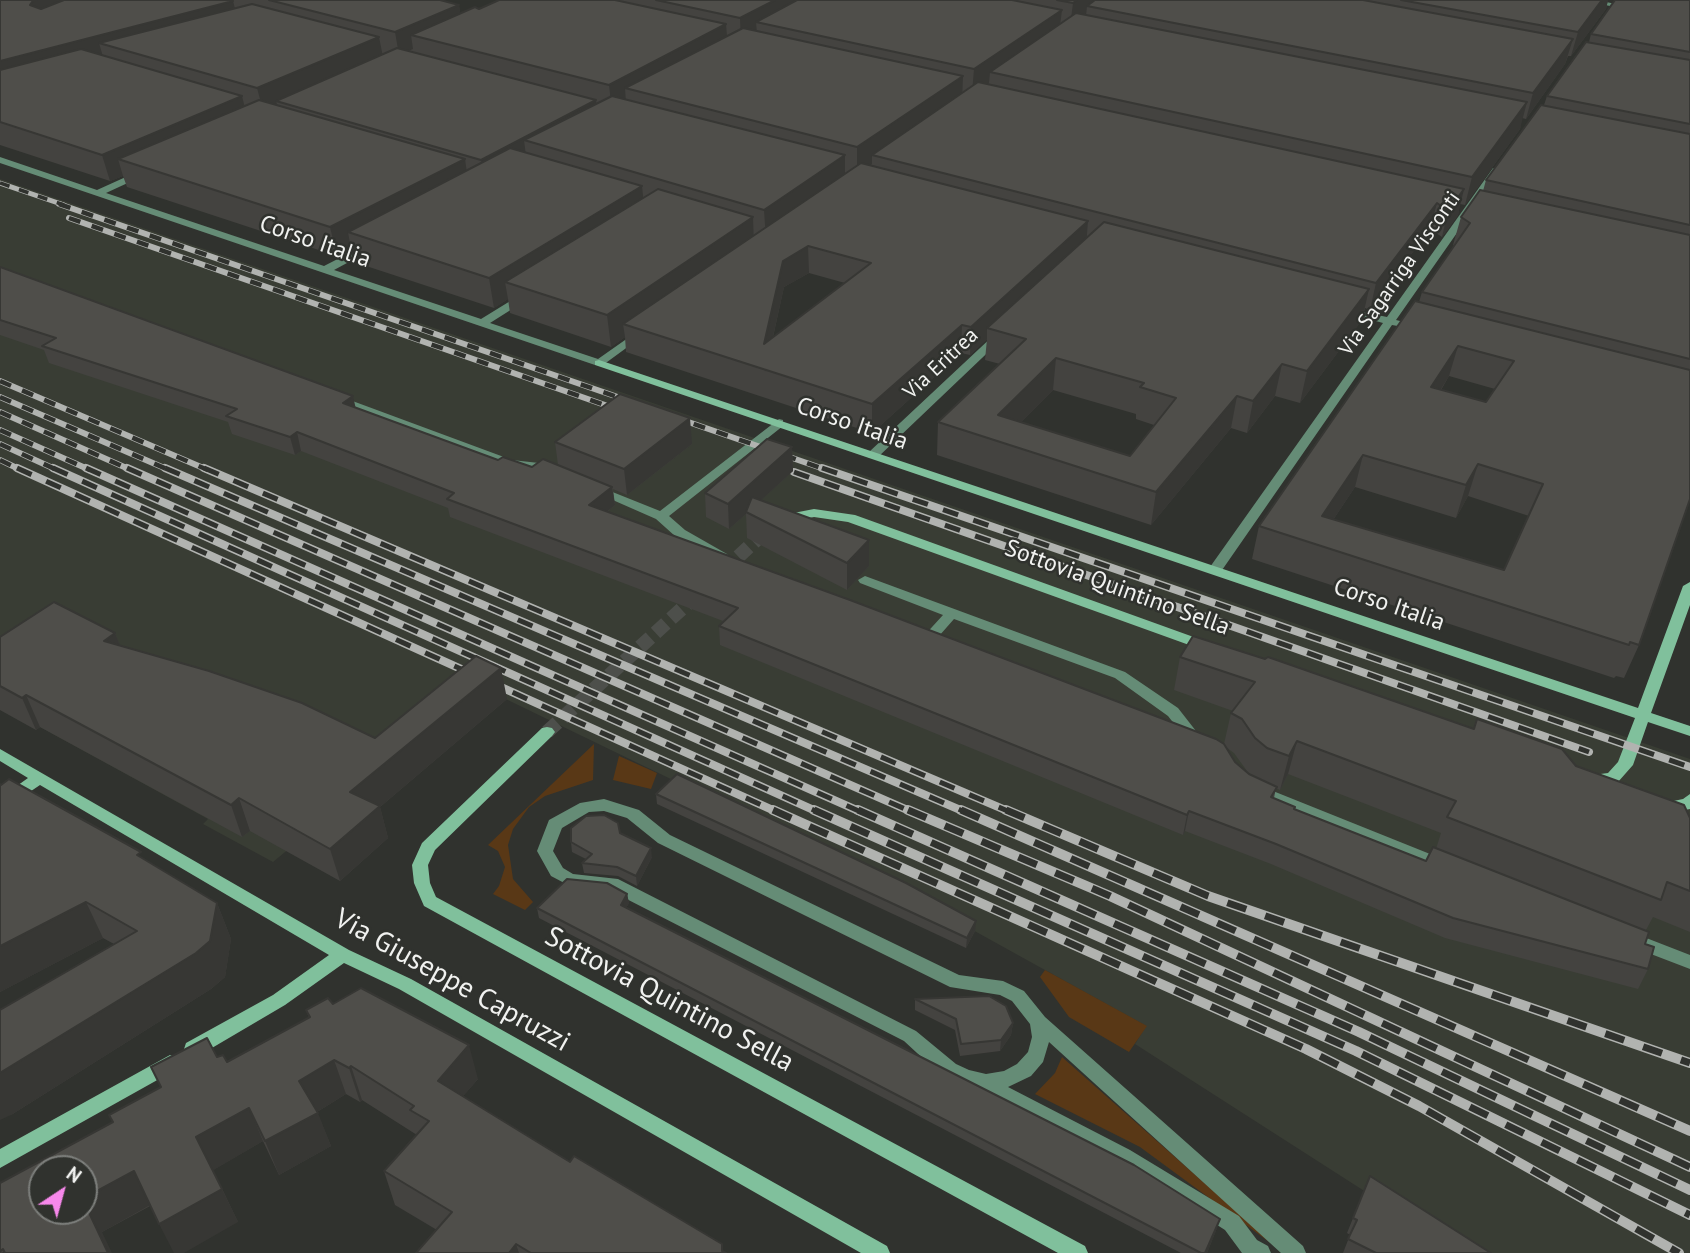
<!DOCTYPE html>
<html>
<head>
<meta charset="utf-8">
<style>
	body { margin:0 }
	#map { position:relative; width:1690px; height:1253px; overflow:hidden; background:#30322e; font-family:"PT Sans",sans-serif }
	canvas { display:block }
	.north { position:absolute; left:28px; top:1155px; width:70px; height:70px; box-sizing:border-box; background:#30322e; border:2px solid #7d7f7c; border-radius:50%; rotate:36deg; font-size:19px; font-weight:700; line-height:28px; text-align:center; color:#f1f2f0 }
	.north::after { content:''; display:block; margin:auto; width:24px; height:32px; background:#f788eb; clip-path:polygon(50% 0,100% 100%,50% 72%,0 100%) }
</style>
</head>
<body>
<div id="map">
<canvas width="1690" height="1253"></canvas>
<div class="north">N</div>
</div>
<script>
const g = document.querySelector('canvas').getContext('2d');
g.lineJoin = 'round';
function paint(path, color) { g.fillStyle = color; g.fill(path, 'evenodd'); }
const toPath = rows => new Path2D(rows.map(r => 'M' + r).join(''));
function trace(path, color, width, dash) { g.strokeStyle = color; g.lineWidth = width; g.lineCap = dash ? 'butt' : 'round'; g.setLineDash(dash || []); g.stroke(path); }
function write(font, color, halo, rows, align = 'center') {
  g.font = font + ' "PT Sans",sans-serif'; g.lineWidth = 5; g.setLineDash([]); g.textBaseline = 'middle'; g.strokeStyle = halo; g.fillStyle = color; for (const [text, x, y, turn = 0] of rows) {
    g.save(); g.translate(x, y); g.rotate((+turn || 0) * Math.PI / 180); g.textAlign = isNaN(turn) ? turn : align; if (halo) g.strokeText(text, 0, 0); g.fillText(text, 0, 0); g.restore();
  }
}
const built = toPath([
	[0,179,1690,759,1690,1253,1461,1253,1135,1044,1146,1026,906,893,483,688,273,862,203,824,208,819,0,705]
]);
const green = toPath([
	[594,744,593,780,545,796,529,807,513,829,508,845,513,879,533,902,525,910,493,894,499,886,505,867,498,851,488,845],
	[619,756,657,773,651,789,613,780],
	[1045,970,1147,1026,1129,1052,1069,1017,1040,977],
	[1062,1057,1280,1250,1140,1147,1035,1094,1055,1073]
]);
const secondaryTunnel = toPath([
	[723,571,767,530],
	[547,732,698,594]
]);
const lane = toPath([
	[339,396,512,460,539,463,557,472,551,476,533,470,506,467,335,401,335,397,339,396],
	[779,419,783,420,783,426,669,516,685,530,727,554,729,557,727,560,717,560,675,536,656,519,590,490,596,486,600,487,660,511,779,419],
	[865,576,1125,672,1178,708,1203,740,1200,744,1190,744,1168,716,1115,678,954,619,932,644,922,644,920,641,922,638,943,615,860,583,858,580,865,576],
	[1258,785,1450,862,1452,866,1450,870,1444,872,1438,870,1252,795,1250,791,1252,787,1258,785],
	[604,799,639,810,670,835,959,975,1003,981,1024,991,1045,1017,1303,1246,1306,1253,1281,1253,1049,1042,1043,1062,1031,1076,1008,1087,1130,1150,1239,1216,1257,1240,1268,1246,1271,1253,1242,1253,1225,1230,1189,1207,1116,1162,976,1088,942,1076,904,1041,609,890,570,886,551,876,537,851,549,820,580,803,604,799],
	[604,811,627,818,658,843,950,987,1000,995,1012,1001,1030,1024,1032,1037,1028,1052,1017,1064,1004,1071,986,1074,969,1070,956,1064,916,1031,618,879,573,874,563,868,553,851,562,828,589,812,604,811],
	[1636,934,1690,955,1690,969,1630,946,1627,941,1630,936,1636,934]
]);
const street = toPath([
	[1580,0,1597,0,1634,8,1630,10,1580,0],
	[0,157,97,190,139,171,145,171,145,175,106,193,324,266,365,245,373,245,373,249,334,270,481,319,520,295,528,295,528,299,490,323,598,359,635,333,643,333,644,335,603,365,595,365,0,163,0,157],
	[1493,168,1501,170,1396,320,1420,326,1420,330,1392,325,1220,573,1210,573,1208,570,1210,567,1383,323,1343,312,1343,308,1387,317,1493,168],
	[999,333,1004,336,1003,338,877,458,869,458,867,455,869,452,995,334,999,333]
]);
const secondary = toPath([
	[599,360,1638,708,1683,586,1690,582,1690,605,1651,713,1690,726,1690,736,1648,722,1633,765,1618,782,1591,786,1585,784,1583,780,1585,776,1608,773,1618,762,1635,718,595,365,595,361,599,360],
	[814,509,855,515,1213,644,1215,647,1213,650,1203,650,848,522,814,517,783,523,777,519,778,516,814,509],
	[547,727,552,728,555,732,552,736,435,850,428,865,430,883,436,897,1085,1246,1088,1253,1058,1253,424,906,414,883,412,865,422,843,542,728,547,727],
	[0,749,349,950,411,979,887,1246,890,1253,861,1253,399,989,344,963,285,1005,200,1055,193,1057,186,1055,184,1049,186,1043,273,995,329,955,40,785,0,812,0,798,28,778,0,761,0,749],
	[1690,794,1690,809,1665,814,1659,812,1657,808,1659,804,1683,799,1690,794],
	[170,1055,177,1057,179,1063,177,1069,0,1168,0,1149,170,1055]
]);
const railFar3 = toPath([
	[0,183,64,205]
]);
const railFar2 = toPath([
	[59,204,635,403],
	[69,218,625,412],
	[0,381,208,470],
	[0,397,169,470],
	[0,412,131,470],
	[671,416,827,470],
	[0,430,90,470],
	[0,444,57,470],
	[0,460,21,470]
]);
const railFar1 = toPath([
	[17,468,777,812],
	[53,468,818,812],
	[86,468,861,812],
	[127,468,912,812],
	[165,468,965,812],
	[204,468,1010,812],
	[822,468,1690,767],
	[794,472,1589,752]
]);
const rail = toPath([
	[773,810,1306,1049,1419,1106,1679,1253],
	[814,810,1356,1051,1690,1215],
	[858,810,1359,1032,1690,1190],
	[908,810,1110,896,1690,1167],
	[961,810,1690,1131],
	[1006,810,1208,896,1690,1063]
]);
const wall = toPath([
	[0,0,440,0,459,5,460,14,479,9,499,0,1612,0,1608,0,1606,9,1571,56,1568,56,1565,64,1526,119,1522,118,1520,129,1465,205,1460,204,1458,215,1442,237,1430,229,1370,310,1365,308,1362,320,1300,403,1275,396,1247,433,1231,428,1151,525,937,455,938,422,1000,364,985,360,987,339,970,355,961,353,872,433,626,352,625,337,611,347,510,313,508,299,494,308,354,262,351,249,337,256,127,187,123,176,110,181,0,145],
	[809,273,845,283,773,337,784,287],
	[1053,390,1136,414,1136,419,1154,425,1130,456,1021,422],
	[1690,0,1690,499,1639,645,1624,678,1616,676,1614,678,1252,559,1259,526,1419,302,1422,292,1454,246,1453,245,1461,217,1483,191,1486,180,1544,105,1547,96,1589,42,1591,34],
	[1449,376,1495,389,1486,402,1441,390],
	[1355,487,1456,518,1468,496,1529,516,1504,570,1333,520],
	[0,267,355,408,498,460,532,467,558,465,555,442,692,444,627,495,613,489,615,505,607,512,1224,744,1231,713,1233,711,1174,690,1180,657,1576,766,1690,818,1690,932,1653,917,1646,930,1645,944,1648,969,1638,989,1445,938,1271,864,1185,831,1183,835,720,645,719,626,723,621,450,517,448,508,301,451,295,455,232,434,228,422,49,363,44,350,0,335],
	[1227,748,1234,753,1247,771,1252,776,1235,762],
	[1288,774,1441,833,1436,849,1426,861,1294,809,1274,798,1276,788,1280,790],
	[792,447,793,471,761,500,869,566,847,590,747,538,746,514,729,529,706,517,705,493],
	[115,633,120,646,375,738,507,699,380,807,388,838,340,881,250,831,242,837,40,727,36,730,0,710,0,637],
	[0,784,144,860,217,903,231,939,225,977,211,989,11,1115,114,944,103,938,0,992],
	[656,794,975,931,966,948,657,804],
	[620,833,652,857,637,886,618,876,584,873,582,863,586,859,572,852,571,842],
	[627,894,629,903,626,908,1217,1228,1207,1253,1181,1253,539,918,537,908],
	[915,999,1013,1023,1011,1035,1000,1051,960,1056,955,1030,915,1010],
	[333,1004,478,1079,463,1096,570,1162,726,1253,416,1253,437,1230,395,1205,384,1171,417,1135,362,1100,360,1102,346,1094,317,1112,331,1146,279,1175,263,1141,213,1170,238,1222,150,1206,102,1232,0,1253,113,1122,161,1087,151,1067,217,1057,227,1062,309,1018,306,1010],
	[1370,1176,1491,1253,1343,1253,1350,1235,1347,1233]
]);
const shadedWall = toPath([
	[37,0,105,0,39,25,30,5,32,2],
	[775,0,820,0,756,22,757,34,741,42,740,18],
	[1077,0,1108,0,1087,6,1086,16,1070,27,1073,3],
	[1602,0,1608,0,1606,9,1571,56,1578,32],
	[233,1,239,24,99,43,104,60,0,87,0,61],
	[459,5,462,27,411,35,413,49,399,55,395,32],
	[1062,10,1059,34,990,72,989,83,972,94,974,69],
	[726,24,728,49,625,88,626,103,612,111,609,85],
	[379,37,384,62,276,101,278,108,264,114,257,88],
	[1573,39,1565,64,1526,119,1533,93],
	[963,76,962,102,872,155,872,164,857,175,857,147],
	[242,96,248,120,118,159,123,176,110,181,102,155],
	[596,100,598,118,524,140,526,156,484,179,481,160],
	[1527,102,1520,129,1465,205,1472,177],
	[845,155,845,183,766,239,764,210],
	[465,159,469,187,348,232,351,249,337,256,330,227],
	[642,186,645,215,505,282,508,299,494,308,489,278],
	[1464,189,1458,215,1442,237,1448,211],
	[1437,203,1430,229,1370,310,1376,283],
	[753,217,754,247,623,324,625,337,611,347,607,315],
	[1088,221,1086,247,987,328,987,339,970,355,971,327],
	[808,246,809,273,784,287,765,372,764,344,783,261],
	[1369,289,1362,320,1300,403,1307,371],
	[962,325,961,353,872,433,872,404],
	[1458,346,1449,376,1423,418,1431,387],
	[1056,358,1053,390,1001,442,998,415],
	[1282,364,1275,396,1247,433,1253,401],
	[353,396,357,414,343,403],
	[1237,396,1231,428,1151,525,1156,492],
	[690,418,692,444,627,495,624,469],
	[297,432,301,451,295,455,290,437],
	[792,447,793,471,747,513,746,512,746,514,729,529,728,504],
	[1363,455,1355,487,1317,544,1322,516],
	[1478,464,1468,496,1456,518,1466,485],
	[612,487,615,505,592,524,589,505],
	[869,540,869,566,847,590,847,563],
	[115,633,128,665,104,641],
	[501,668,507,699,380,807,388,838,340,881,330,849,350,792],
	[26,695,40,727,36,730,22,698],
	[1297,741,1288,774,1280,790,1289,756],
	[239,798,250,831,242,837,231,805],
	[1189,811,1185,831,1183,835,1187,815],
	[651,848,652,857,637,886,636,876],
	[627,894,629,903,623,915,621,905],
	[86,902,103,938,0,992,0,946],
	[217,903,231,939,225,977,211,989,11,1115,0,1120,0,1073],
	[976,921,975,931,966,948,967,938],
	[1013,1023,1011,1035,1000,1051,1001,1040],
	[469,1045,478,1079,447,1115,438,1081],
	[334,1060,346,1094,312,1115,299,1081],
	[351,1066,362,1100,360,1102,349,1068],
	[249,1108,263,1141,212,1171,196,1137],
	[318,1113,331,1146,279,1175,265,1141],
	[134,1171,152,1204,102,1232,112,1253,108,1253,84,1202,84,1198],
	[222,1189,238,1222,184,1253,174,1253,159,1224],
	[1220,1219,1217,1228,1207,1253,1205,1253],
	[516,1244,519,1253,509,1253]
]);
const building = toPath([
	[0,0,37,0,32,2,30,5,41,9,64,0,229,0,233,1,0,61,0,0],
	[269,0,440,0,459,5,395,32,269,0],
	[499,0,615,0,726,24,609,85,411,35,475,7,479,9,499,0],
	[656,0,775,0,740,18,656,0],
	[797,0,1012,0,1062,10,974,69,756,22,797,0],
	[1057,0,1077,0,1073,3,1057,0],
	[1095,0,1363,0,1573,39,1533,93,1087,6,1095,0],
	[1401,0,1602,0,1578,32,1401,0],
	[1615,0,1690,0,1690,52,1591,34,1615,0],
	[252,4,379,37,257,88,99,43,252,4],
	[1076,13,1527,102,1472,177,990,72,1076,13],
	[743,28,963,76,857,147,625,88,743,28],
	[1586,42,1690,60,1690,124,1547,96,1586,42],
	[397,48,596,100,481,160,276,101,397,48],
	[81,49,242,96,102,155,0,122,0,70,81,49],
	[978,82,1464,189,1448,211,1437,203,1376,283,872,155,978,82],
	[612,96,845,155,764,210,524,140,612,96],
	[259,100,465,159,330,227,118,159,259,100],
	[1541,105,1690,134,1690,225,1486,180,1541,105],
	[510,148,642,186,489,278,348,232,510,148],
	[861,163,1088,221,971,327,962,325,872,404,623,324,861,163],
	[808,246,871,263,764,344,783,261,808,246],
	[658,189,753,217,607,315,505,282,658,189],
	[1480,190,1690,235,1690,359,1422,292,1470,223,1461,217,1480,190],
	[1104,222,1369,289,1307,371,1282,364,1253,401,1237,396,1156,492,938,422,1026,339,987,328,1104,222],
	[1056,358,1144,383,1140,387,1176,398,1130,456,998,415,1056,358],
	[0,267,353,396,343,403,498,460,503,457,532,467,543,459,612,487,589,505,850,600,1216,739,1224,744,1235,762,1249,774,1277,787,1271,797,1295,807,1294,809,1426,861,1433,847,1649,932,1645,944,1654,947,1648,969,1453,918,1276,844,1189,811,1187,815,719,626,738,608,447,499,454,493,297,432,290,437,226,416,237,409,42,346,56,338,0,320,0,267],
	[1415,301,1690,370,1690,499,1639,645,1630,642,1629,645,1259,526,1415,301],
	[1458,346,1514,361,1486,402,1431,387,1458,346],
	[1363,455,1466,485,1478,464,1543,484,1504,570,1322,516,1363,455],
	[620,394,690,418,624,469,555,442,620,394],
	[767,439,792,447,728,504,705,493,767,439],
	[752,497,869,540,847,563,746,512,752,497],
	[54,602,115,633,104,641,209,671,302,703,375,738,476,656,501,668,350,792,380,806,330,849,239,798,231,805,26,695,22,698,0,686,0,637,54,602],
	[1193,636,1265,659,1268,657,1474,729,1477,719,1562,749,1576,766,1684,805,1690,818,1690,891,1667,882,1661,900,1447,817,1456,801,1297,741,1289,756,1267,748,1255,738,1242,719,1231,713,1255,682,1180,657,1193,636],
	[677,774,906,883,976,921,967,938,656,794,677,774],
	[9,779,141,852,137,855,217,903,210,941,196,953,0,1073,0,1010,137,931,86,902,0,946,0,784,1,785,9,779],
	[604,815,618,823,620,833,651,848,636,876,617,867,582,863,592,854,571,842,571,828,586,816,604,815],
	[567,879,607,883,627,894,621,905,1134,1165,1220,1219,1205,1253,1201,1253,537,908,567,879],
	[361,988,469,1045,438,1081,570,1162,574,1156,722,1244,722,1251,726,1253,531,1253,516,1244,509,1253,416,1253,452,1212,384,1171,429,1121,410,1110,414,1106,351,1066,349,1068,334,1060,299,1081,318,1113,265,1141,249,1108,196,1137,222,1189,159,1224,134,1171,84,1198,84,1169,42,1169,42,1211,84,1211,84,1202,108,1253,5,1253,3,1249,0,1251,0,1183,113,1122,109,1115,161,1087,151,1067,207,1038,217,1057,223,1055,227,1062,310,1017,306,1010,328,998,333,1004,361,988],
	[989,996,1006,1006,1013,1023,1001,1040,961,1044,956,1019,915,999,989,996],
	[1370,1176,1491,1253,1376,1253,1348,1239,1357,1220,1353,1218,1370,1176]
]);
const farStreetnames = [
	["Via Sagarriga Visconti",1400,274,-55],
	["Via Eritrea",941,364,-43]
];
const streetNames = [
	["Corso Italia",315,242,19],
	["Corso Italia",852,424,19],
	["Sottovia Quintino Sella",1117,588,20],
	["Corso Italia",1389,605,19]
];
const nearStreetnames = [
	["Via Giuseppe Capruzzi",452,981,29],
	["Sottovia Quintino Sella",669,1000,28]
];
paint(built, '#393d34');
paint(green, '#593816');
trace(secondaryTunnel, '#4d4f4b', 14, [14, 7]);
paint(lane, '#658c76');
paint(street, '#658c76');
paint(secondary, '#80c09c');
trace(railFar3, '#b1b3b0', 5);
trace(railFar2, '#b1b3b0', 6);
trace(railFar1, '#b1b3b0', 8);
trace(rail, '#b1b3b0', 10);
trace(railFar3, '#30322e', 3.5, [10]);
trace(railFar2, '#30322e', 4.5, [12]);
trace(railFar1, '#30322e', 5, [16]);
trace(rail, '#30322e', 7, [20]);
paint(wall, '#444340');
paint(shadedWall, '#373734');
paint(building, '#4f4e4a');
trace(building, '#373734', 2);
write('21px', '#f1f2f0', '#30322e', farStreetnames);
write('24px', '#f1f2f0', '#30322e', streetNames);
write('28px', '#f1f2f0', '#30322e', nearStreetnames);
</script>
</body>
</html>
